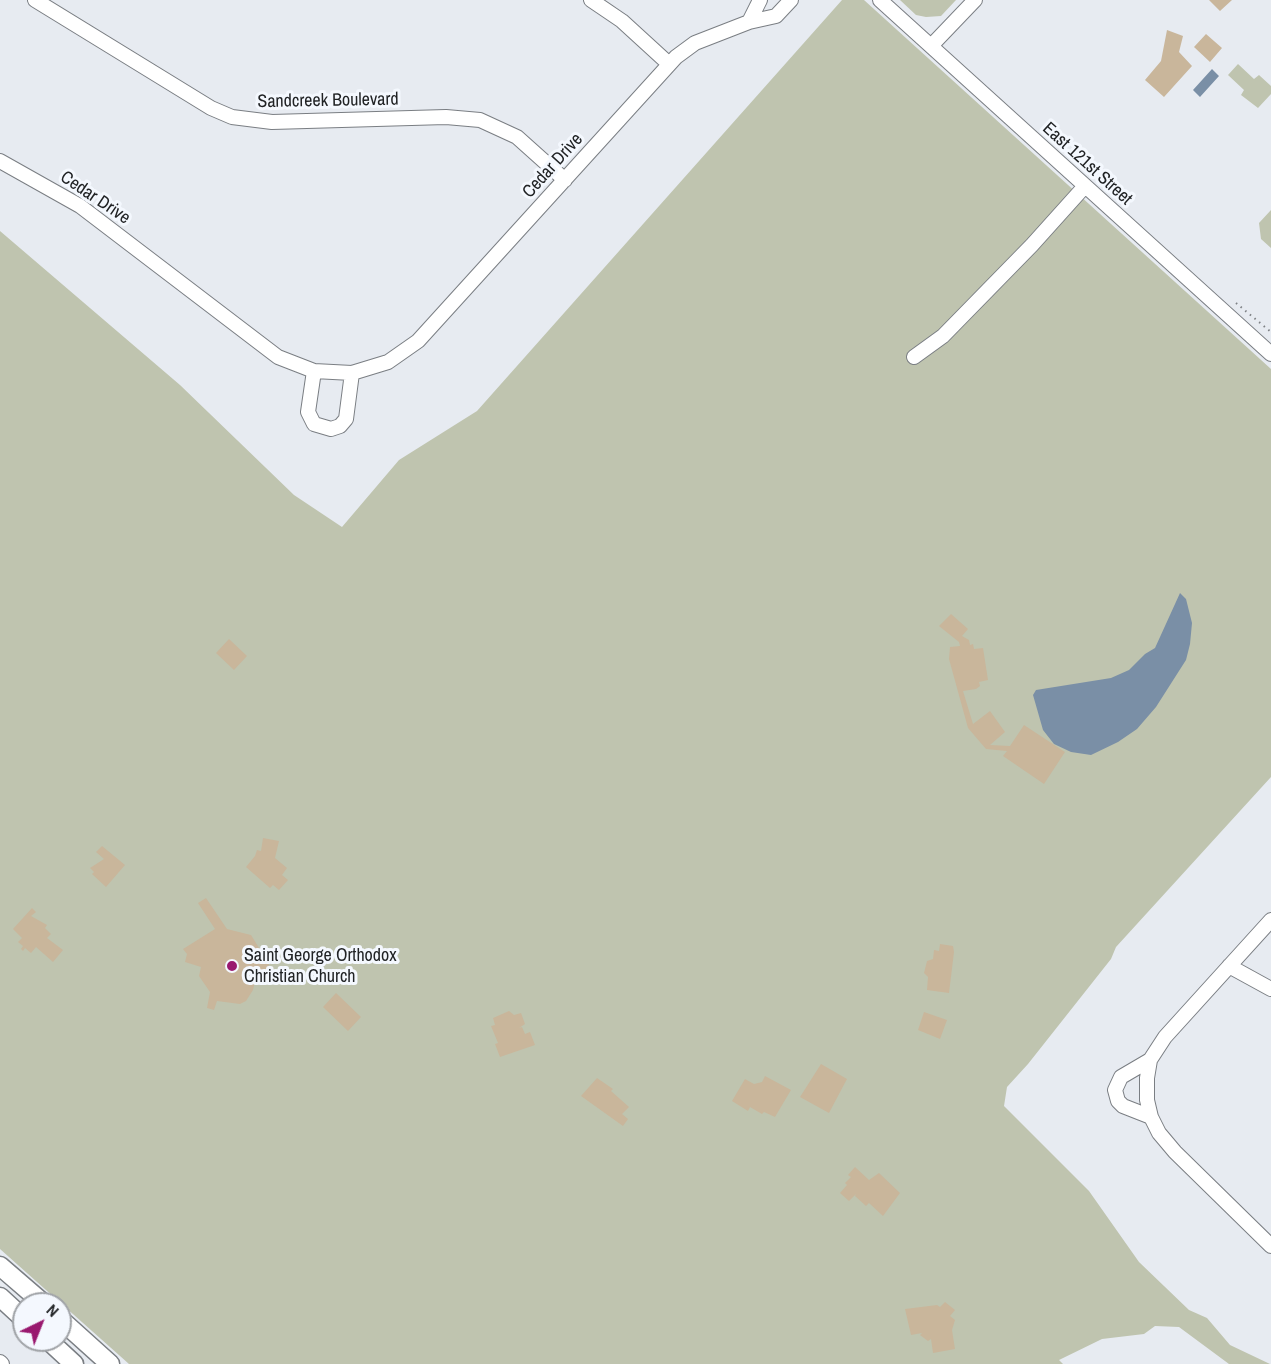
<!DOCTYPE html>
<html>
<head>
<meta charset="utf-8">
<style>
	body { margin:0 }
	#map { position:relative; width:1271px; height:1364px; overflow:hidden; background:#e7ebf1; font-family:"Archivo Narrow",sans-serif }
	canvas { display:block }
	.north { position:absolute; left:12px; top:1292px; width:60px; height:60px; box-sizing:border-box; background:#f4f8fe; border:2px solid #a0a3a7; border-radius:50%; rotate:43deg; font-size:16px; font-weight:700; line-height:24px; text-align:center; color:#212325 }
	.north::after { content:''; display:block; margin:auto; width:21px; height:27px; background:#99196f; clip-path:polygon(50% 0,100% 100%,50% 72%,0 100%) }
</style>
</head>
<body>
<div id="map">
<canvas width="1271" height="1364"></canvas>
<div class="north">N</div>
</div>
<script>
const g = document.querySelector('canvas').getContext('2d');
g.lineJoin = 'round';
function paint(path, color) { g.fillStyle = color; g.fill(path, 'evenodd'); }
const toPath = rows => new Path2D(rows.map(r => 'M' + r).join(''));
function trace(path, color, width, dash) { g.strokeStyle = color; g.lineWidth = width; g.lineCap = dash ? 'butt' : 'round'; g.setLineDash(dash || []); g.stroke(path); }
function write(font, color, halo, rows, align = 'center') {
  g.font = font + ' "Archivo Narrow",sans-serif'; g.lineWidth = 6; g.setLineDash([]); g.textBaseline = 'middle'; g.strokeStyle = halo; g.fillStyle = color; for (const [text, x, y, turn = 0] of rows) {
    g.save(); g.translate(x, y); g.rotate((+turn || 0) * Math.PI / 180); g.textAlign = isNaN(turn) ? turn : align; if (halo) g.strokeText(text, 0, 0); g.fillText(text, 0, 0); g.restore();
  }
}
const green = toPath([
	[842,0,864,0,1271,369,1271,777,1116,947,1111,959,1028,1064,1007,1087,1004,1106,1089,1191,1139,1262,1189,1310,1207,1318,1230,1345,1270,1364,1229,1364,1179,1327,1155,1326,1144,1334,1102,1339,1059,1360,1063,1364,129,1364,0,1249,0,231,180,385,294,495,342,527,399,460,477,411],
	[900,0,956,0,941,16,926,17,916,15],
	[1238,64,1254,79,1259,75,1271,86,1271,94,1258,108,1241,95,1244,90,1228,75],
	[1271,210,1271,248,1261,239,1259,223]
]);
const water = toPath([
	[1212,69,1219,76,1200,97,1193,90],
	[1180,593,1186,599,1192,623,1190,644,1186,660,1156,707,1137,729,1118,742,1091,755,1071,752,1054,744,1043,730,1033,695,1036,690,1111,678,1129,670,1145,654,1155,648]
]);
const building = toPath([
	[1209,0,1232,0,1220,11],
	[1167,30,1183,36,1179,52,1192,66,1164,97,1145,80,1161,61],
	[1206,34,1222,48,1210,62,1194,47],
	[951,614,968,629,962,636,969,640,970,645,973,644,974,649,983,648,988,680,979,682,980,686,976,689,963,691,973,724,990,711,1005,732,990,745,1010,746,1024,725,1065,752,1044,784,1003,756,1007,751,986,749,968,728,949,659,950,647,960,646,959,642,939,626],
	[229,639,247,656,234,670,216,653],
	[263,838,279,841,275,858,287,868,282,875,288,880,279,890,273,885,270,888,246,867,255,856,257,850,261,851],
	[102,846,125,865,106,887,92,874,94,872,90,868,104,859,96,852],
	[206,898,227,929,251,935,269,964,266,979,256,977,253,990,246,1001,240,1004,217,1001,214,1010,207,1008,210,992,199,976,201,967,185,962,187,954,183,949,215,929,198,903],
	[32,908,36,912,31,916,47,925,45,928,51,934,47,938,63,950,53,962,36,947,31,953,25,948,23,951,21,949,23,946,18,942,22,938,13,929],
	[940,944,953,946,954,952,949,993,927,990,928,977,924,973,927,961,933,959,934,950,939,951],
	[336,993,361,1017,348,1031,323,1007],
	[509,1011,514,1015,521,1013,525,1024,519,1028,522,1027,525,1034,530,1032,535,1045,500,1057,495,1044,498,1043,491,1026,495,1025,493,1018],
	[924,1012,947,1020,940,1039,918,1030],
	[821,1064,847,1079,829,1113,800,1097],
	[765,1076,791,1090,775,1117,764,1112,762,1114,750,1107,748,1111,732,1101,745,1079,754,1084,762,1082],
	[597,1078,613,1089,611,1091,629,1107,622,1114,628,1119,623,1126,581,1096],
	[855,1167,869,1180,879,1173,900,1193,883,1216,869,1203,866,1206,855,1196,856,1194,849,1201,840,1193,847,1185,845,1183,851,1177,848,1175],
	[945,1302,955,1310,950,1316,955,1320,952,1330,955,1349,933,1353,931,1339,928,1341,920,1335,922,1333,911,1335,905,1309,937,1305,940,1307]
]);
const path = toPath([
	[1236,303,1271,332]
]);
const minor = toPath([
	[35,0,211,108,232,117,272,122,446,117,480,120,517,137,565,180],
	[591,0,622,21,669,64],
	[880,0,1271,354],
	[749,22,760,0],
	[931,46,975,0],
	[0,161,80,206,278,357,314,371,352,373,388,362,418,341,676,57,695,43,749,22,776,16,791,0],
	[914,357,943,336,1032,245,1085,186],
	[314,371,308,412,314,424,331,429,340,426,346,419,352,373],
	[1271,920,1165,1037,1150,1060,1147,1078,1147,1100,1151,1117,1159,1133,1175,1152,1271,1246],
	[1229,966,1271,989],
	[1150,1060,1121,1077,1115,1090,1118,1101,1123,1106,1151,1117],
	[0,1362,2,1364]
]);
const major = toPath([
	[0,1266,44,1304],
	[0,1297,24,1319],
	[60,1319,110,1364],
	[48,1340,74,1364]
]);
const markers = [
	[232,966,6,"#99196f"]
];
const streetNames = [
	["Sandcreek Boulevard",328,101,-1],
	["East 121st Street",1087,164,42],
	["Cedar Drive",553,166,-48],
	["Cedar Drive",95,198,34]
];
const poiNames = [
	["Saint George Orthodox",244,956],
	["Christian Church",244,977]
];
paint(green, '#bfc4af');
paint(water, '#7a8fa6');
paint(building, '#c9b69b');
trace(minor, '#7a7e83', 16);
trace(major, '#7a7e83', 21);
trace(path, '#7f8286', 2, [1.5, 4.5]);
trace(minor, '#fff', 14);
trace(major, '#fff', 18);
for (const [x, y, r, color] of markers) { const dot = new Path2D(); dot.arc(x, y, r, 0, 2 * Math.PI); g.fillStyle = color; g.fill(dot); trace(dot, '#f4f8fe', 2); }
write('18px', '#212325', '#f4f8fe', streetNames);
write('18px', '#212325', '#f4f8fe', poiNames, 'left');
</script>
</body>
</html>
